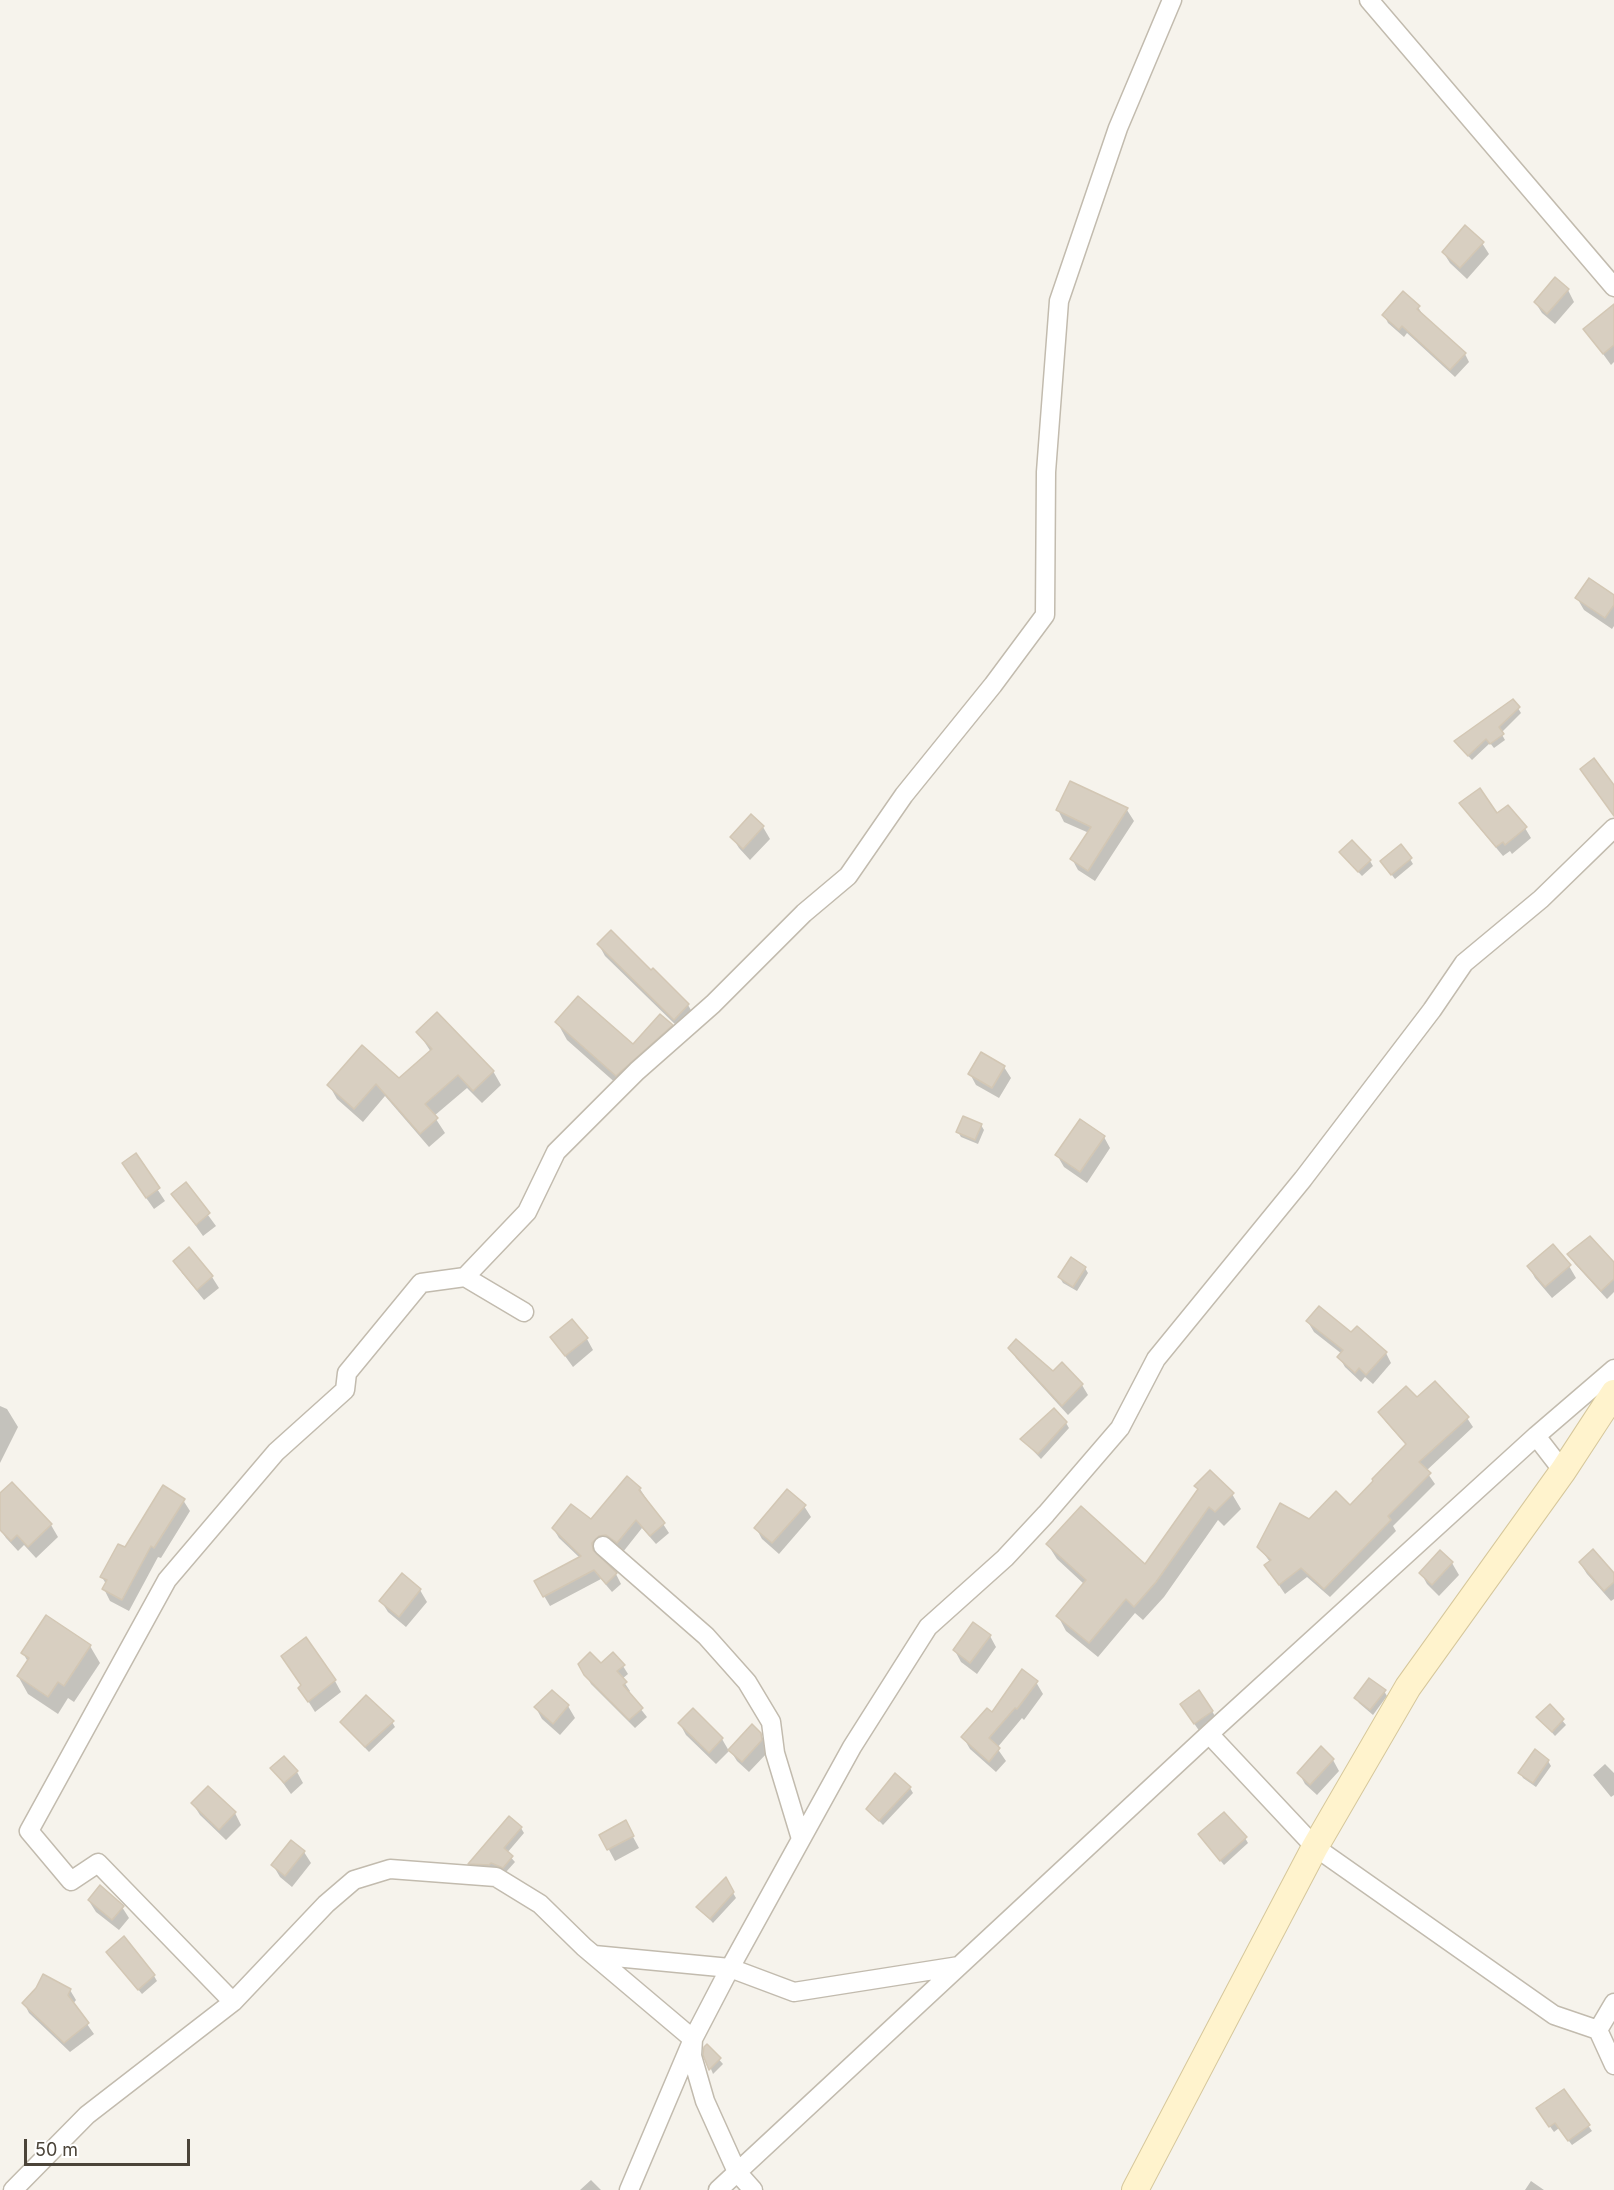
<!DOCTYPE html>
<html>
<head>
<meta charset="utf-8">
<style>
	body { margin:0 }
	#map { position:relative; width:1614px; height:2190px; overflow:hidden; background:#f6f3ec; font-family:Inter,sans-serif }
	canvas { display:block }
	.scale { position:absolute; left:24px; top:2139px; width:166px; height:27px; box-sizing:border-box; border:3px solid #4b4439; border-top:0; padding-left:8px; font-size:18px; line-height:21px; white-space:nowrap; color:#4b4439; -webkit-text-stroke:4px #fff; paint-order:stroke }
</style>
</head>
<body>
<div id="map">
<canvas width="1614" height="2190"></canvas>
<div class="scale">50 m</div>
</div>
<script>
const g = document.querySelector('canvas').getContext('2d');
g.lineJoin = 'round';
function paint(path, color) { g.fillStyle = color; g.fill(path, 'evenodd'); }
const toPath = rows => new Path2D(rows.map(r => 'M' + r).join(''));
function trace(path, color, width, dash) { g.strokeStyle = color; g.lineWidth = width; g.lineCap = dash ? 'butt' : 'round'; g.setLineDash(dash || []); g.stroke(path); }
const shadow = toPath([
	[1482,243,1489,254,1467,279,1450,263,1443,252],
	[1568,290,1574,302,1555,324,1542,313,1535,302],
	[1418,307,1423,315,1465,354,1469,362,1455,377,1407,333,1404,337,1388,323,1384,315],
	[1614,307,1614,362,1611,365,1585,329],
	[1614,597,1614,626,1612,629,1584,610,1577,598],
	[1518,708,1521,713,1501,733,1505,740,1494,748,1490,743,1472,760,1459,746,1456,741],
	[1071,783,1127,810,1134,821,1095,881,1078,870,1072,859,1089,833,1064,822,1058,810],
	[1461,803,1497,815,1525,828,1531,838,1512,854,1510,851,1503,856,1467,813],
	[751,816,763,827,770,839,750,860,739,848,732,837],
	[1344,857,1370,861,1373,866,1362,876],
	[1410,859,1413,864,1395,879,1385,866],
	[599,945,651,972,653,970,688,1005,695,1017,681,1030,605,956],
	[557,1022,633,1047,671,1026,681,1043,627,1093,567,1040],
	[418,1032,493,1071,501,1085,482,1103,467,1088,434,1116,445,1133,429,1147,385,1096,363,1122,337,1099,329,1085,399,1080,431,1052],
	[1004,1067,1011,1078,999,1098,976,1085,970,1074],
	[981,1125,984,1130,978,1144,961,1137,958,1132],
	[1104,1137,1110,1148,1087,1183,1064,1167,1057,1155],
	[135,1155,165,1201,154,1209,130,1175],
	[186,1185,216,1226,203,1236,173,1194],
	[1569,1255,1614,1264,1614,1292,1607,1299,1575,1264],
	[175,1261,212,1277,219,1288,204,1300,182,1273],
	[1569,1266,1576,1278,1552,1298,1535,1278,1529,1267],
	[1085,1268,1088,1273,1077,1291,1063,1283,1060,1278],
	[1308,1322,1352,1334,1386,1353,1391,1363,1373,1384,1365,1377,1361,1382,1345,1367,1339,1357,1342,1354,1314,1332],
	[552,1338,587,1339,593,1350,573,1367],
	[1010,1348,1053,1373,1062,1364,1082,1385,1088,1395,1068,1415,1016,1358],
	[1417,1399,1467,1418,1473,1427,1426,1471,1435,1484,1393,1526,1396,1531,1330,1597,1307,1577,1285,1594,1266,1566,1270,1562,1259,1547,1309,1521,1350,1507,1407,1446,1386,1422,1380,1413],
	[0,1406,7,1409,18,1427,0,1463],
	[1066,1423,1069,1428,1041,1459,1022,1439],
	[12,1484,51,1525,58,1537,36,1558,24,1545,18,1551,6,1538,0,1529,0,1495],
	[1196,1486,1232,1494,1241,1509,1224,1526,1218,1520,1164,1597,1143,1620,1135,1613,1098,1657,1066,1631,1058,1616,1084,1584,1057,1559,1048,1545,1145,1566,1198,1491],
	[640,1489,669,1533,656,1544,642,1528,623,1552,600,1548,597,1556,616,1574,621,1584,612,1592,601,1579,550,1606,536,1582,580,1558,559,1538,553,1528,592,1521],
	[183,1500,190,1511,161,1558,158,1557,129,1611,110,1601,104,1589,106,1584,102,1577,125,1549],
	[804,1506,811,1517,779,1554,762,1539,756,1528],
	[1440,1552,1452,1563,1459,1575,1439,1596,1427,1584,1421,1573],
	[1580,1563,1614,1575,1614,1599,1611,1601,1587,1574],
	[402,1575,420,1590,427,1602,406,1627,388,1612,381,1601],
	[990,1636,996,1647,977,1674,961,1662,955,1651],
	[90,1646,100,1663,74,1702,68,1698,58,1714,28,1694,18,1676,28,1662,23,1653],
	[580,1664,623,1666,628,1674,622,1679,630,1691,628,1693,647,1717,635,1728,591,1684],
	[335,1681,341,1692,315,1712,300,1688],
	[1036,1682,1043,1694,1024,1720,1022,1718,997,1748,1006,1761,996,1772,970,1749,963,1737],
	[1384,1691,1387,1696,1373,1715,1359,1703,1356,1698],
	[552,1692,568,1706,575,1718,560,1735,542,1719,536,1708],
	[1550,1706,1566,1725,1555,1736,1538,1717],
	[693,1710,722,1739,729,1751,716,1764,686,1735,680,1724],
	[1212,1711,1219,1723,1202,1735,1189,1716],
	[392,1722,395,1727,369,1752,341,1723],
	[760,1733,767,1746,768,1752,749,1772,737,1761,730,1750],
	[1333,1760,1339,1771,1317,1795,1305,1784,1299,1773],
	[1548,1761,1551,1766,1536,1787,1523,1778,1520,1773],
	[1605,1764,1614,1773,1614,1795,1611,1797,1593,1775],
	[272,1768,297,1772,303,1783,291,1794],
	[895,1775,910,1788,913,1793,883,1825,868,1809],
	[193,1804,235,1813,241,1825,226,1840,200,1815],
	[625,1822,639,1848,615,1861,601,1835],
	[521,1828,524,1833,507,1853,515,1862,506,1872,494,1867,492,1870,473,1869,470,1864],
	[1245,1838,1248,1843,1224,1865,1203,1839],
	[304,1852,311,1863,292,1887,280,1877,273,1865],
	[725,1879,736,1898,713,1923,698,1907],
	[89,1901,122,1907,129,1918,119,1930,96,1912],
	[111,1957,154,1976,157,1981,142,1994],
	[70,1990,76,2000,73,2004,94,2034,70,2052,29,2013,24,2003],
	[707,2046,723,2064,713,2074,705,2054],
	[1564,2091,1592,2131,1572,2145,1559,2128,1554,2132,1541,2114],
	[591,2180,601,2190,580,2190],
	[1531,2181,1544,2190,1525,2190]
]);
const building = toPath([
	[1465,225,1484,242,1460,268,1442,252,1465,225],
	[1555,277,1569,289,1547,314,1534,302,1555,277],
	[1403,291,1420,306,1417,309,1466,353,1450,370,1402,326,1399,330,1382,315,1403,291],
	[1614,304,1614,345,1603,354,1583,329,1614,304],
	[1589,578,1614,595,1614,605,1605,618,1575,598,1589,578],
	[1513,699,1520,707,1499,727,1504,734,1490,744,1486,739,1468,756,1454,741,1513,699],
	[1594,758,1614,785,1614,816,1580,769,1594,758],
	[1070,781,1128,808,1088,871,1070,859,1091,827,1056,810,1070,781],
	[1480,788,1497,813,1508,805,1527,827,1505,845,1503,842,1496,847,1459,803,1480,788],
	[751,814,764,826,743,849,730,837,751,814],
	[1352,840,1371,860,1358,872,1339,852,1352,840],
	[1401,844,1412,858,1391,875,1380,861,1401,844],
	[611,930,651,970,653,968,689,1004,674,1020,597,944,611,930],
	[578,996,633,1044,660,1014,673,1025,616,1076,555,1022,578,996],
	[437,1012,494,1071,473,1091,458,1075,425,1104,438,1118,420,1134,376,1084,354,1109,327,1085,362,1045,399,1078,432,1049,416,1032,437,1012],
	[981,1052,1005,1066,992,1088,968,1074,981,1052],
	[963,1116,982,1124,975,1140,956,1132,963,1116],
	[1080,1119,1105,1136,1080,1172,1055,1155,1080,1119],
	[136,1153,160,1188,146,1198,122,1163,136,1153],
	[186,1182,210,1213,196,1225,171,1194,186,1182],
	[1590,1236,1614,1262,1614,1279,1601,1291,1567,1254,1590,1236],
	[1553,1244,1571,1265,1545,1287,1527,1266,1553,1244],
	[189,1247,213,1276,197,1290,173,1261,189,1247],
	[1071,1257,1086,1267,1073,1287,1058,1277,1071,1257],
	[1319,1306,1351,1332,1357,1326,1387,1352,1366,1375,1359,1368,1355,1373,1337,1357,1343,1350,1306,1321,1319,1306],
	[572,1319,588,1338,565,1356,550,1337,572,1319],
	[1016,1339,1053,1371,1062,1362,1083,1384,1062,1406,1008,1348,1016,1339],
	[1435,1381,1469,1417,1419,1462,1431,1473,1388,1516,1391,1520,1324,1589,1301,1568,1279,1585,1264,1565,1271,1560,1257,1547,1280,1503,1309,1519,1336,1491,1350,1505,1373,1481,1372,1479,1406,1444,1378,1412,1406,1386,1417,1397,1435,1381],
	[1054,1408,1067,1422,1038,1454,1020,1439,1054,1408],
	[1210,1470,1234,1493,1215,1512,1209,1507,1156,1582,1134,1607,1126,1599,1089,1643,1056,1616,1086,1580,1046,1544,1081,1506,1145,1564,1198,1489,1194,1486,1210,1470],
	[627,1476,641,1488,639,1490,665,1523,650,1536,636,1520,617,1543,606,1535,599,1536,592,1543,593,1550,617,1573,606,1584,594,1570,543,1597,534,1581,581,1556,552,1528,571,1504,591,1519,627,1476],
	[12,1482,52,1524,28,1547,17,1535,11,1541,0,1530,0,1493,12,1482],
	[163,1485,185,1499,154,1548,151,1546,122,1600,102,1589,107,1580,100,1577,118,1544,125,1547,163,1485],
	[787,1489,806,1505,772,1543,754,1528,787,1489],
	[1593,1549,1614,1573,1614,1582,1604,1591,1579,1562,1593,1549],
	[1440,1550,1453,1562,1432,1585,1419,1573,1440,1550],
	[402,1573,421,1589,399,1617,379,1601,402,1573],
	[46,1615,91,1645,64,1686,58,1682,48,1697,17,1676,29,1658,21,1653,46,1615],
	[973,1622,991,1635,970,1663,953,1650,973,1622],
	[306,1637,336,1680,308,1702,298,1688,301,1685,281,1656,306,1637],
	[590,1652,601,1663,613,1652,625,1665,617,1671,627,1682,623,1685,643,1708,629,1720,584,1675,578,1664,590,1652],
	[1022,1669,1038,1681,1017,1709,1015,1708,989,1738,1000,1748,989,1762,961,1737,987,1708,992,1712,1022,1669],
	[1369,1678,1386,1690,1370,1710,1354,1698,1369,1678],
	[552,1690,569,1705,553,1724,534,1707,552,1690],
	[1199,1690,1213,1711,1194,1724,1180,1704,1199,1690],
	[366,1695,394,1721,365,1747,340,1722,366,1695],
	[1550,1704,1564,1719,1552,1732,1536,1717,1550,1704],
	[693,1708,723,1738,709,1753,678,1723,693,1708],
	[752,1724,761,1733,762,1740,742,1762,728,1750,752,1724],
	[1321,1746,1334,1759,1310,1785,1297,1773,1321,1746],
	[1535,1749,1549,1760,1533,1783,1518,1773,1535,1749],
	[284,1756,298,1771,284,1783,270,1768,284,1756],
	[895,1773,911,1787,879,1821,866,1809,895,1773],
	[208,1786,236,1812,219,1830,191,1803,208,1786],
	[1224,1812,1247,1837,1220,1861,1198,1834,1224,1812],
	[509,1816,522,1827,504,1848,513,1856,503,1868,491,1863,489,1865,468,1864,509,1816],
	[626,1820,634,1836,607,1850,599,1835,626,1820],
	[291,1840,305,1851,285,1876,271,1865,291,1840],
	[726,1877,734,1892,710,1919,696,1907,726,1877],
	[100,1885,124,1906,112,1920,88,1900,100,1885],
	[124,1936,155,1975,138,1990,106,1952,124,1936],
	[43,1974,71,1989,68,1995,89,2023,64,2043,22,2003,36,1988,43,1974],
	[707,2044,721,2058,709,2070,703,2055,704,2047,707,2044],
	[1564,2089,1590,2125,1568,2141,1555,2123,1549,2127,1536,2108,1564,2089]
]);
const minor = toPath([
	[1369,0,1614,287],
	[465,1277,527,1212,556,1152,637,1071,713,1004,804,913,848,876,904,795,993,685,1045,615,1046,472,1059,301,1118,128,1172,0],
	[1536,1436,1563,1471],
	[603,1546,706,1636,747,1682,771,1722,775,1753,801,1839],
	[1209,1734,1315,1847,1554,2015,1598,2030,1614,2065],
	[594,1955,730,1968,794,1992,959,1966],
	[233,2002,98,1863,71,1881,29,1831,167,1580,276,1452,345,1390,347,1373,421,1283,465,1277,524,1312],
	[1598,2030,1614,2003],
	[13,2190,87,2115,233,2002,326,1904,354,1880,390,1869,496,1877,540,1904,584,1947,693,2039,692,2056,705,2101,737,2172,753,2190],
	[629,2190,693,2039,730,1968,852,1747,928,1627,1005,1558,1046,1514,1120,1428,1156,1359,1303,1179,1432,1010,1464,963,1541,899,1614,828],
	[718,2190,1209,1734,1536,1436,1614,1369]
]);
const secondary = toPath([
	[1135,2190,1315,1847,1408,1687,1563,1471,1614,1393]
]);
paint(shadow, '#0003');
paint(building, '#d8cfc1');
trace(building, '#d3c7b4', 1.5);
trace(minor, '#c2bbae', 21);
trace(secondary, '#d6c79b', 28);
trace(minor, '#fff', 18);
trace(secondary, '#fff3cd', 26);
</script>
</body>
</html>
